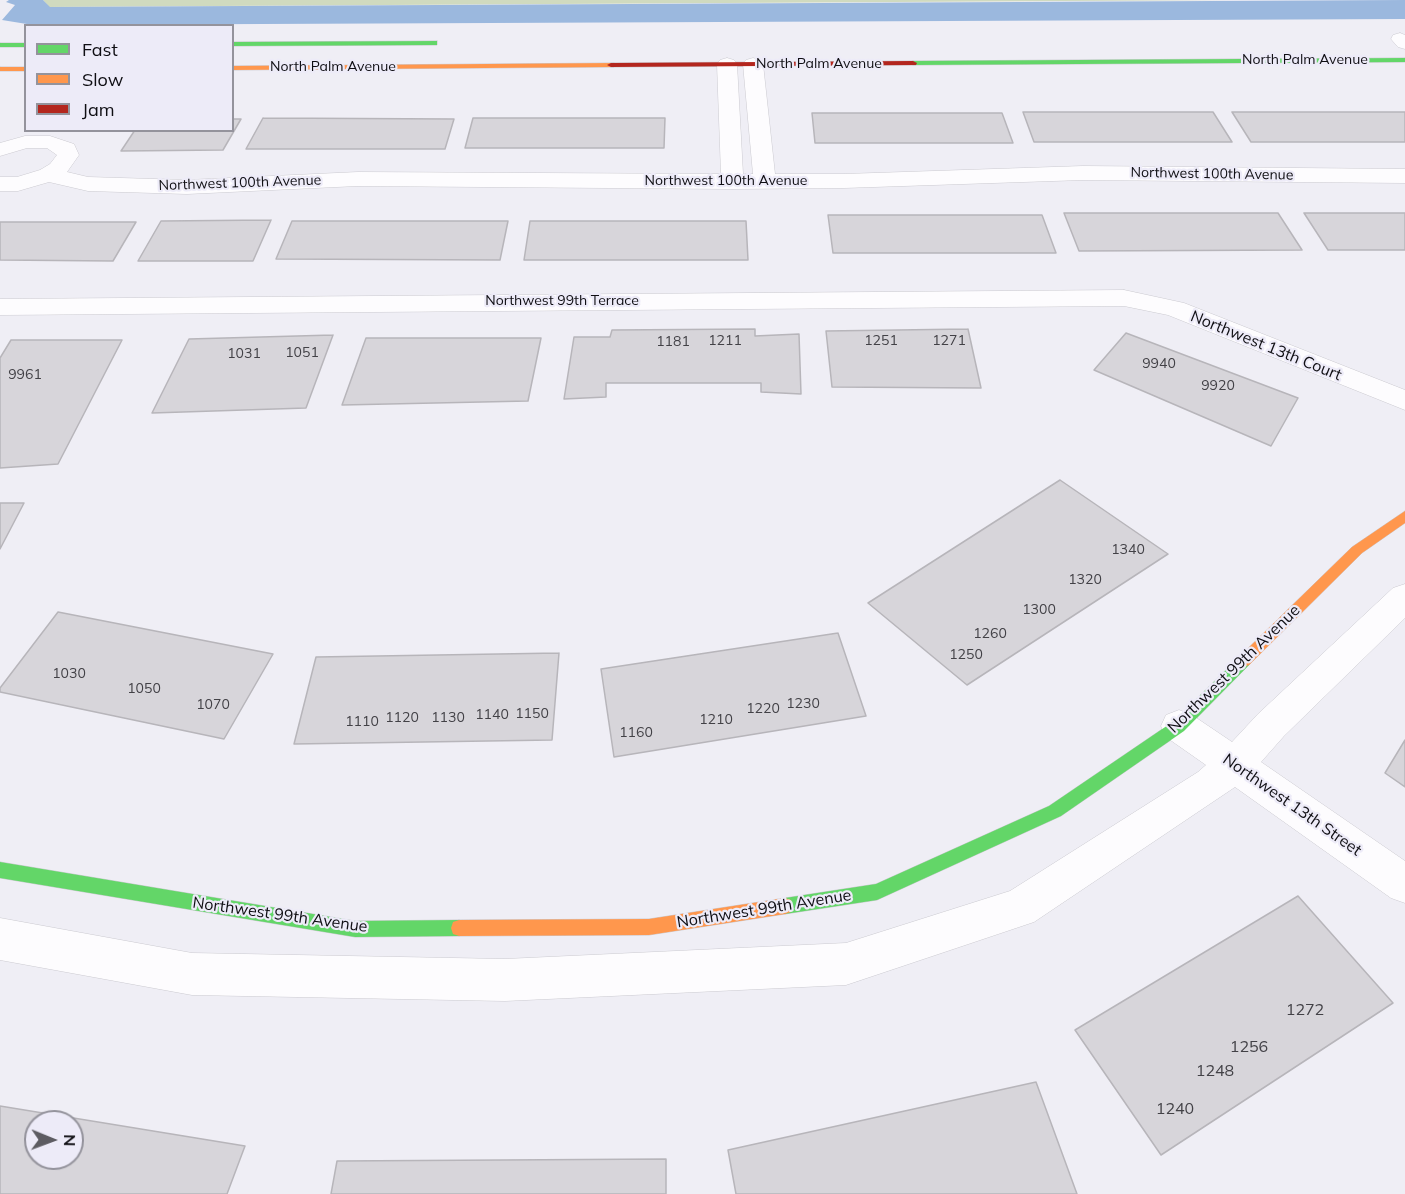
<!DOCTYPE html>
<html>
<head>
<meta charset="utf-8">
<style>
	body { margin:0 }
	#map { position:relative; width:1405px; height:1194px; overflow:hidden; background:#efeef5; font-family:Mulish,sans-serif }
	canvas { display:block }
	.legend { position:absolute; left:24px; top:24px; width:210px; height:108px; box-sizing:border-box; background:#edebf8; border:2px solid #94939c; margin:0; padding:8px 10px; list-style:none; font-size:18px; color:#0f0e13 }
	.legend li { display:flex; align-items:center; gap:12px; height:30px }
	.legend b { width:30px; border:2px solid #94939c }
	.north { position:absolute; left:24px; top:1110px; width:60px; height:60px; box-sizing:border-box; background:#edebf8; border:2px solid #94939c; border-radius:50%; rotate:91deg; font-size:16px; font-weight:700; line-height:24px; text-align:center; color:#0f0e13 }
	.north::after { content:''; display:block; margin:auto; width:21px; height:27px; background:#5d5c62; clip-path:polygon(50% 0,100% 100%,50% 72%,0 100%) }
</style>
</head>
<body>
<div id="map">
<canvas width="1405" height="1194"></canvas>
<ul class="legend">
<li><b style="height:8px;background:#63d668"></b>Fast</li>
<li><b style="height:8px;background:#ff974d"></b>Slow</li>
<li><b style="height:8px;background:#b3261e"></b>Jam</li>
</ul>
<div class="north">N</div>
</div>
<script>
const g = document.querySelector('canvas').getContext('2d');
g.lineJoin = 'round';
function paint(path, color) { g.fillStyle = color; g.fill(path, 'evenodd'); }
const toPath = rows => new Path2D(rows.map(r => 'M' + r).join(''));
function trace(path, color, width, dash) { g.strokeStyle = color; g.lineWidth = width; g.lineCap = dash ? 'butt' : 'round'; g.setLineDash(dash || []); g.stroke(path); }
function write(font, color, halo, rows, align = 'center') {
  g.font = font + ' Mulish,sans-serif'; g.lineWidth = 4.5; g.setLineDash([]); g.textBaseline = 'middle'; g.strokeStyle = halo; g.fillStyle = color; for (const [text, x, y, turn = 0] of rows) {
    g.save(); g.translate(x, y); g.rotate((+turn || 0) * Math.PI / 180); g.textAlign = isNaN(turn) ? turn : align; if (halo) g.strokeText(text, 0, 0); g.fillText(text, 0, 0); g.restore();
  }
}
const green = toPath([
	[43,0,1232,0,49,7]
]);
const water = toPath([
	[9,0,43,0,50,7,1405,0,1405,19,33,25,2,20,15,5,6,2]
]);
const building = toPath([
	[1023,112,1213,112,1232,142,1034,142,1023,112],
	[1232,112,1405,112,1405,142,1251,142,1232,112],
	[812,113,1002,113,1013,143,815,143,812,113],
	[263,118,454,119,445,149,246,149,263,118],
	[473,118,665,118,664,148,465,148,473,118],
	[232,119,241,119,223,150,121,151,135,130,232,130,232,119],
	[1064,213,1278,213,1302,250,1079,251,1064,213],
	[1304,213,1405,213,1405,250,1328,250,1304,213],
	[828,215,1042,215,1056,253,833,253,828,215],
	[271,220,253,261,138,261,161,221,271,220],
	[292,221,508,221,500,260,276,259,292,221],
	[530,221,746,221,748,260,524,260,530,221],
	[0,222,136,222,113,261,0,260,0,222],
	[755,329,755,336,799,334,801,394,761,392,761,383,606,383,606,397,564,399,574,337,610,337,612,330,755,329],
	[968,329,981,388,832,387,826,331,968,329],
	[1126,333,1298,398,1271,446,1094,370,1126,333],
	[333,335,306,408,152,413,189,339,333,335],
	[366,338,541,338,528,401,342,405,366,338],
	[11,340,122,340,58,464,0,468,0,358,11,340],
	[1060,480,1168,554,967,685,868,603,1060,480],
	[0,503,24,503,0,549,0,503],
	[58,612,273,654,224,739,0,692,0,688,58,612],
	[838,633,866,716,614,757,601,669,838,633],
	[559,653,552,740,294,744,316,657,559,653],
	[1405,740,1405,787,1385,773,1405,740],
	[1298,896,1393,1003,1161,1155,1075,1030,1298,896],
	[1036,1082,1077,1194,736,1194,728,1150,1036,1082],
	[0,1106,245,1146,227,1194,0,1194,0,1106],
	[36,1122,72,1122,72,1158,36,1158,36,1122],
	[666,1159,666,1194,331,1194,337,1161,666,1159]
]);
const street = toPath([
	[1400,33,1405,35,1405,49,1398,47,1391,39,1393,35,1400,33],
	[727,58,734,60,737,64,743,174,753,174,743,64,746,60,753,58,760,60,763,64,775,174,844,174,1083,166,1405,169,1405,183,1083,180,844,188,732,189,358,186,187,194,88,191,49,182,18,191,0,191,0,177,17,177,40,170,50,164,57,155,47,148,27,148,0,156,0,143,25,136,50,136,74,144,79,155,67,172,88,177,187,180,358,172,721,174,717,64,720,60,727,58],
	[1124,290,1184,303,1405,390,1405,410,1168,315,1124,306,0,315,0,299,1124,290],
	[1405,584,1405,618,1284,736,1261,762,1405,861,1405,903,1391,898,1235,787,1034,922,846,985,505,1001,192,995,0,960,0,918,192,953,505,959,846,943,1010,891,1198,772,1206,765,1166,737,1161,726,1166,715,1179,710,1192,715,1232,742,1258,714,1393,588,1405,584]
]);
const fast = toPath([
	[437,41,437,45,434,45,232,46,232,42,437,41],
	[0,43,26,43,26,47,0,47,0,43],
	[1405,58,1405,62,913,65,909,63,913,61,1405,58],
	[1244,655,1249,657,1251,661,1249,665,1184,731,1061,816,877,900,785,914,779,912,777,906,779,900,785,898,876,884,1049,806,1174,721,1239,657,1244,655],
	[0,862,355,921,459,920,465,922,467,928,465,934,459,936,355,937,0,878,0,862]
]);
const slow = toPath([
	[614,63,614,67,611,67,232,70,232,66,614,63],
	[0,67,26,67,26,71,0,71,0,67],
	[1405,511,1405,523,1362,553,1249,665,1244,667,1239,665,1237,661,1239,657,1352,547,1405,511],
	[785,898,791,900,793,906,791,912,785,914,649,935,459,936,453,934,451,928,453,922,459,920,649,919,785,898]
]);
const jam = toPath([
	[913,61,917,63,916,65,611,67,607,65,611,63,913,61]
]);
const farStreetnames = [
	["North Palm Avenue",1305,60],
	["North Palm Avenue",819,64],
	["North Palm Avenue",333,67],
	["Northwest 100th Avenue",1212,174,1],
	["Northwest 100th Avenue",726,181],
	["Northwest 100th Avenue",240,183,-2],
	["Northwest 99th Terrace",562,301]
];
const numberNames = [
	["1211",725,341],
	["1251",881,341],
	["1271",949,341],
	["1181",673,342],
	["1051",302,353],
	["1031",244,354],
	["9940",1159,364],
	["9961",25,375],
	["9920",1218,386],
	["1340",1128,550],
	["1320",1085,580],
	["1300",1039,610],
	["1260",990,634],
	["1250",966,655],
	["1030",69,674],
	["1050",144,689],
	["1230",803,704],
	["1070",213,705],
	["1220",763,709],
	["1150",532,714],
	["1140",492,715],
	["1120",402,718],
	["1130",448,718],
	["1210",716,720],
	["1110",362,722],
	["1160",636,733]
];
const streetNames = [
	["Northwest 13th Court",1266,346,22],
	["Northwest 99th Avenue",1234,669,-44],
	["Northwest 13th Street",1292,805,35],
	["Northwest 99th Avenue",764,909,-9],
	["Northwest 99th Avenue",280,915,8]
];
const nearNumbernames = [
	["1272",1305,1010],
	["1256",1249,1047],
	["1248",1215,1071],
	["1240",1175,1109]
];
paint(green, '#d0dabf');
paint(water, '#9bb8de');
paint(building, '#d7d5da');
trace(building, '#b7b5ba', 1.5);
trace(street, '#cbcad0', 1);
trace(fast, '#cbcad0', 1);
trace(slow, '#cbcad0', 1);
trace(jam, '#cbcad0', 1);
paint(street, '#fdfcfe');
paint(fast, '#63d668');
paint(slow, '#ff974d');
paint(jam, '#b3261e');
write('14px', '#0f0e13', '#edebf8', farStreetnames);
write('14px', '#424146', null, numberNames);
write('16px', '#0f0e13', '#edebf8', streetNames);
write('16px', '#424146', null, nearNumbernames);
</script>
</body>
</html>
